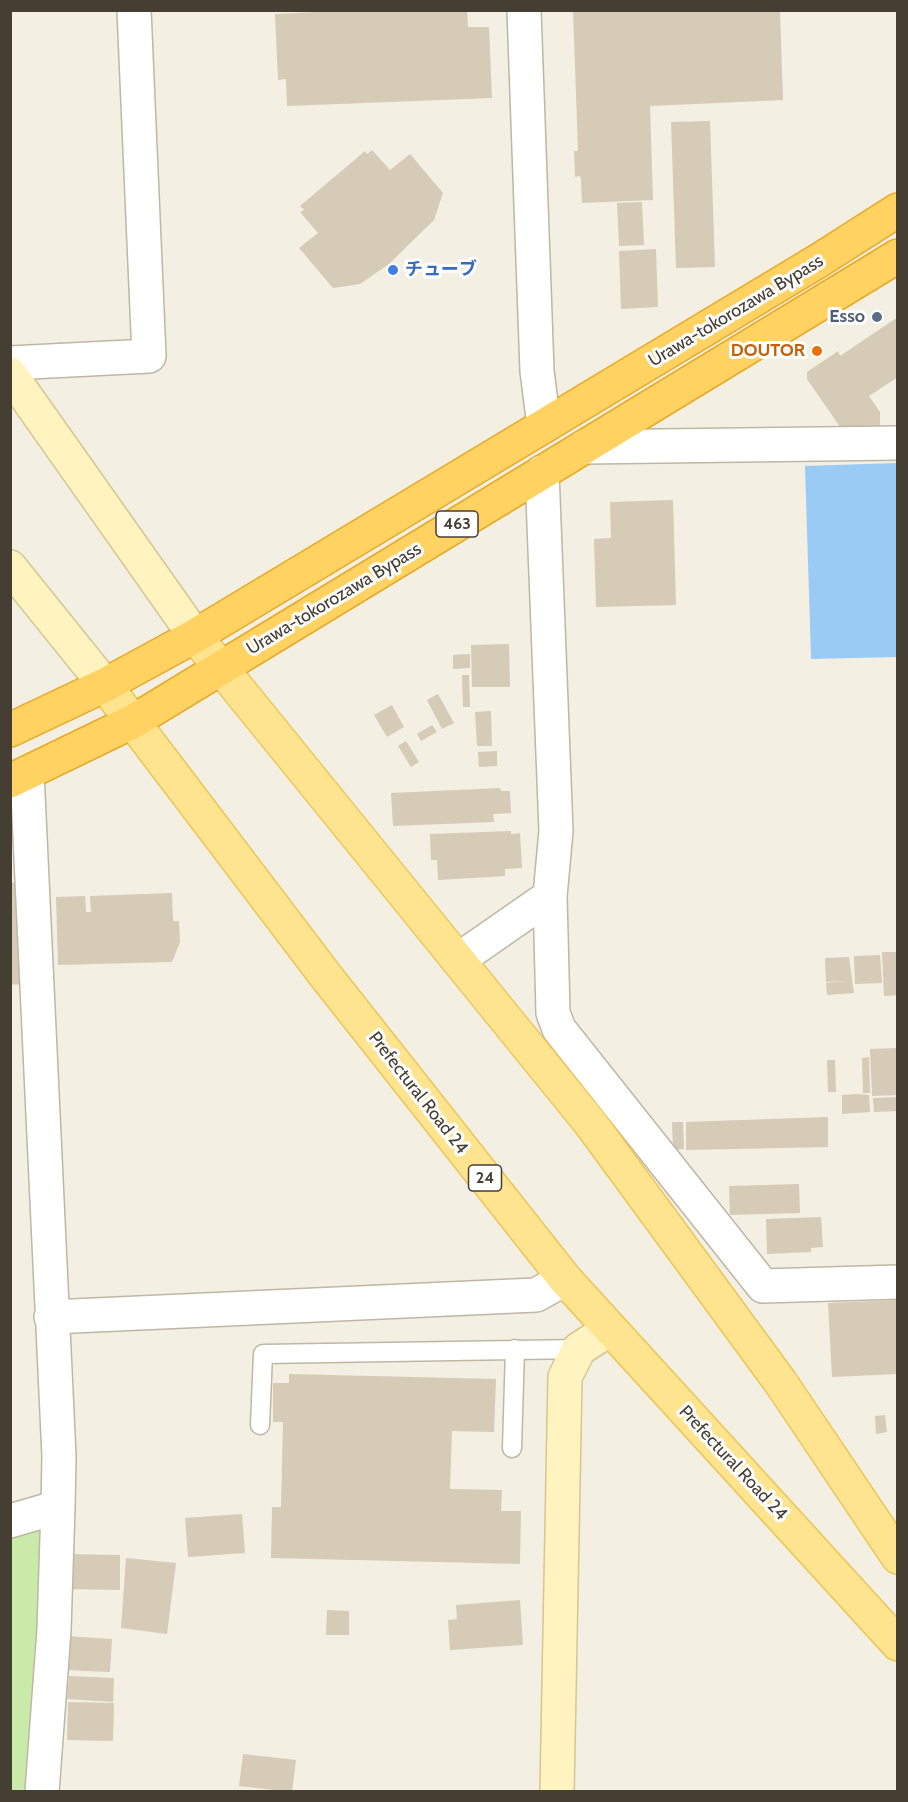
<!DOCTYPE html>
<html>
<head>
<meta charset="utf-8">
<style>
	body { margin:0 }
	#map { position:relative; width:908px; height:1802px; overflow:hidden; background:#f3efe3; font-family:Cabin,sans-serif }
	canvas { display:block }
	.frame { position:absolute; inset:0; border:12px solid #453e33; pointer-events:none }
</style>
</head>
<body>
<div id="map">
<canvas width="908" height="1802"></canvas>
<div class="frame"></div>
</div>
<script>
const g = document.querySelector('canvas').getContext('2d');
g.lineJoin = 'round';
function paint(path, color) { g.fillStyle = color; g.fill(path, 'evenodd'); }
const toPath = rows => new Path2D(rows.map(r => 'M' + r).join(''));
function trace(path, color, width, dash) { g.strokeStyle = color; g.lineWidth = width; g.lineCap = dash ? 'butt' : 'round'; g.setLineDash(dash || []); g.stroke(path); }
function write(font, color, halo, rows, align = 'center') {
  g.font = font + ' Cabin,"Noto Sans JP",sans-serif'; g.lineWidth = 6; g.setLineDash([]); g.textBaseline = 'middle'; g.strokeStyle = halo; g.fillStyle = color; for (const [text, x, y, turn = 0] of rows) {
    g.save(); g.translate(x, y); g.rotate((+turn || 0) * Math.PI / 180); g.textAlign = isNaN(turn) ? turn : align; if (halo) g.strokeText(text, 0, 0); g.fillText(text, 0, 0); g.restore();
  }
}
const green = toPath([
	[48,1526,40,1648,25,1791,11,1792,11,1537]
]);
const water = toPath([
	[897,463,897,657,811,659,805,466]
]);
const building = toPath([
	[353,10,467,10,468,27,489,27,492,98,287,106,286,79,278,80,275,14],
	[573,10,780,10,783,100,650,106,653,200,582,203,581,180,580,176,575,177,574,151,578,151],
	[710,121,715,267,676,268,671,122],
	[372,150,390,170,410,154,443,193,434,220,389,264,360,284,333,288,299,248,318,233,300,212,304,210,300,206,365,151,367,154],
	[642,202,644,245,619,246,617,203],
	[656,249,658,307,621,309,619,251],
	[898,317,898,377,869,396,880,412,880,436,847,437,807,379,807,372,838,351,840,356],
	[673,500,676,605,596,607,594,539,611,538,610,502],
	[509,644,510,687,472,687,471,645],
	[470,654,470,668,453,669,453,655],
	[462,675,469,675,470,707,463,707],
	[438,694,454,723,442,729,427,700],
	[392,705,404,727,387,737,374,715],
	[491,711,492,746,477,746,475,712],
	[432,725,437,732,421,741,417,734],
	[406,741,419,762,411,767,398,746],
	[497,751,497,766,479,767,478,752],
	[500,788,501,791,510,791,511,813,493,814,494,822,393,826,391,793],
	[511,831,511,834,520,833,522,868,505,869,505,876,438,880,437,860,431,860,430,834],
	[26,882,32,983,10,985,10,883],
	[172,893,173,921,179,921,180,942,172,962,58,965,56,897,85,896,86,912,91,912,90,896],
	[882,952,898,952,898,995,884,996],
	[880,955,882,983,855,984,854,956],
	[849,957,854,993,827,995,826,983,846,981,826,982,825,958],
	[898,1048,898,1095,872,1096,870,1049],
	[869,1057,870,1093,863,1093,862,1058],
	[827,1060,835,1060,836,1092,828,1092],
	[858,1094,869,1095,870,1112,842,1114,842,1095],
	[898,1097,898,1111,874,1112,873,1098],
	[828,1117,828,1147,686,1150,686,1122],
	[672,1122,683,1122,684,1149,673,1150],
	[799,1184,800,1213,730,1215,729,1186],
	[821,1217,823,1247,811,1248,811,1252,767,1254,766,1219],
	[898,1300,898,1374,832,1377,828,1303],
	[289,1374,496,1379,494,1432,452,1431,450,1489,502,1490,501,1511,521,1511,520,1564,271,1558,272,1507,281,1507,283,1422,273,1422,273,1383,289,1383],
	[885,1415,887,1432,876,1434,875,1416],
	[242,1514,245,1553,188,1557,185,1518],
	[64,1554,120,1555,120,1590,63,1589],
	[126,1558,176,1563,167,1634,121,1628],
	[520,1600,523,1645,450,1650,448,1620,457,1619,456,1605],
	[327,1610,349,1611,349,1635,326,1635],
	[66,1636,112,1639,110,1672,64,1670],
	[69,1676,114,1678,113,1702,67,1699],
	[68,1702,114,1703,113,1741,67,1740],
	[243,1754,296,1760,292,1792,239,1786]
]);
const lane = toPath([
	[260,1425,263,1354,579,1349],
	[512,1448,515,1349]
]);
const street = toPath([
	[524,10,537,371,544,426],
	[10,363,149,356,134,10],
	[584,447,898,443],
	[550,896,553,1013,559,1029,763,1286,898,1282],
	[458,960,550,896,556,831,542,472],
	[51,1317,536,1295,565,1279],
	[10,1521,58,1507,59,1456,27,773],
	[42,1792,54,1630,58,1507]
]);
const secondary = toPath([
	[10,374,195,636],
	[10,567,105,685],
	[557,1792,565,1377,579,1349,610,1329]
]);
const primary = toPath([
	[195,636,591,1124,781,1383,898,1557],
	[105,685,325,975,565,1279,898,1644]
]);
const highway = toPath([
	[10,730,105,685,195,636,818,261,898,210],
	[10,781,134,721,898,256]
]);
const markers = [
	[393,270,6,"#3f7fe0"],
	[877,317,6,"#5c6f8a"],
	[817,351,6,"#e8710a"]
];
const shields = [
	[457,524,42],
	[485,1178,33]
];
const shieldNames = [
	["463",457,524],
	["24",485,1178]
];
const shopNames = [
	["チューブ",405,270]
];
const streetNames = [
	["Urawa-tokorozawa Bypass",736,311,-31],
	["Urawa-tokorozawa Bypass",334,599,-31],
	["Prefectural Road 24",418,1093,52],
	["Prefectural Road 24",733,1463,47]
];
const serviceNames = [
	["Esso",865,317]
];
const foodNames = [
	["DOUTOR",805,351]
];
paint(green, '#c9eaa8');
paint(water, '#9acbf5');
paint(building, '#d5cbb7');
trace(lane, '#bfb7a5', 21);
trace(street, '#bfb7a5', 36);
trace(secondary, '#d6c68f', 36);
trace(primary, '#ebc658', 36);
trace(highway, '#e7aa28', 36);
trace(lane, '#fff', 18);
trace(street, '#fff', 33);
trace(secondary, '#fff3c0', 33);
trace(primary, '#ffe48f', 33);
trace(highway, '#ffd261', 33);
for (const [x, y, r, color] of markers) { const dot = new Path2D(); dot.arc(x, y, r, 0, 2 * Math.PI); g.fillStyle = color; g.fill(dot); trace(dot, '#fff', 2); }
for (const [x, y, w] of shields) { const box = new Path2D(); box.roundRect(x - w / 2, y - 13, w, 26, 4.5); g.fillStyle = '#fff'; g.fill(box); trace(box, '#453e33', 1.5); }
write('bold 16px', '#453e33', null, shieldNames);
write('bold 18px', '#366cbe', '#fff', shopNames, 'left');
write('18px', '#453e33', '#fff', streetNames);
write('bold 18px', '#4e5e75', '#fff', serviceNames, 'right');
write('bold 18px', '#c56008', '#fff', foodNames, 'right');
</script>
</body>
</html>
